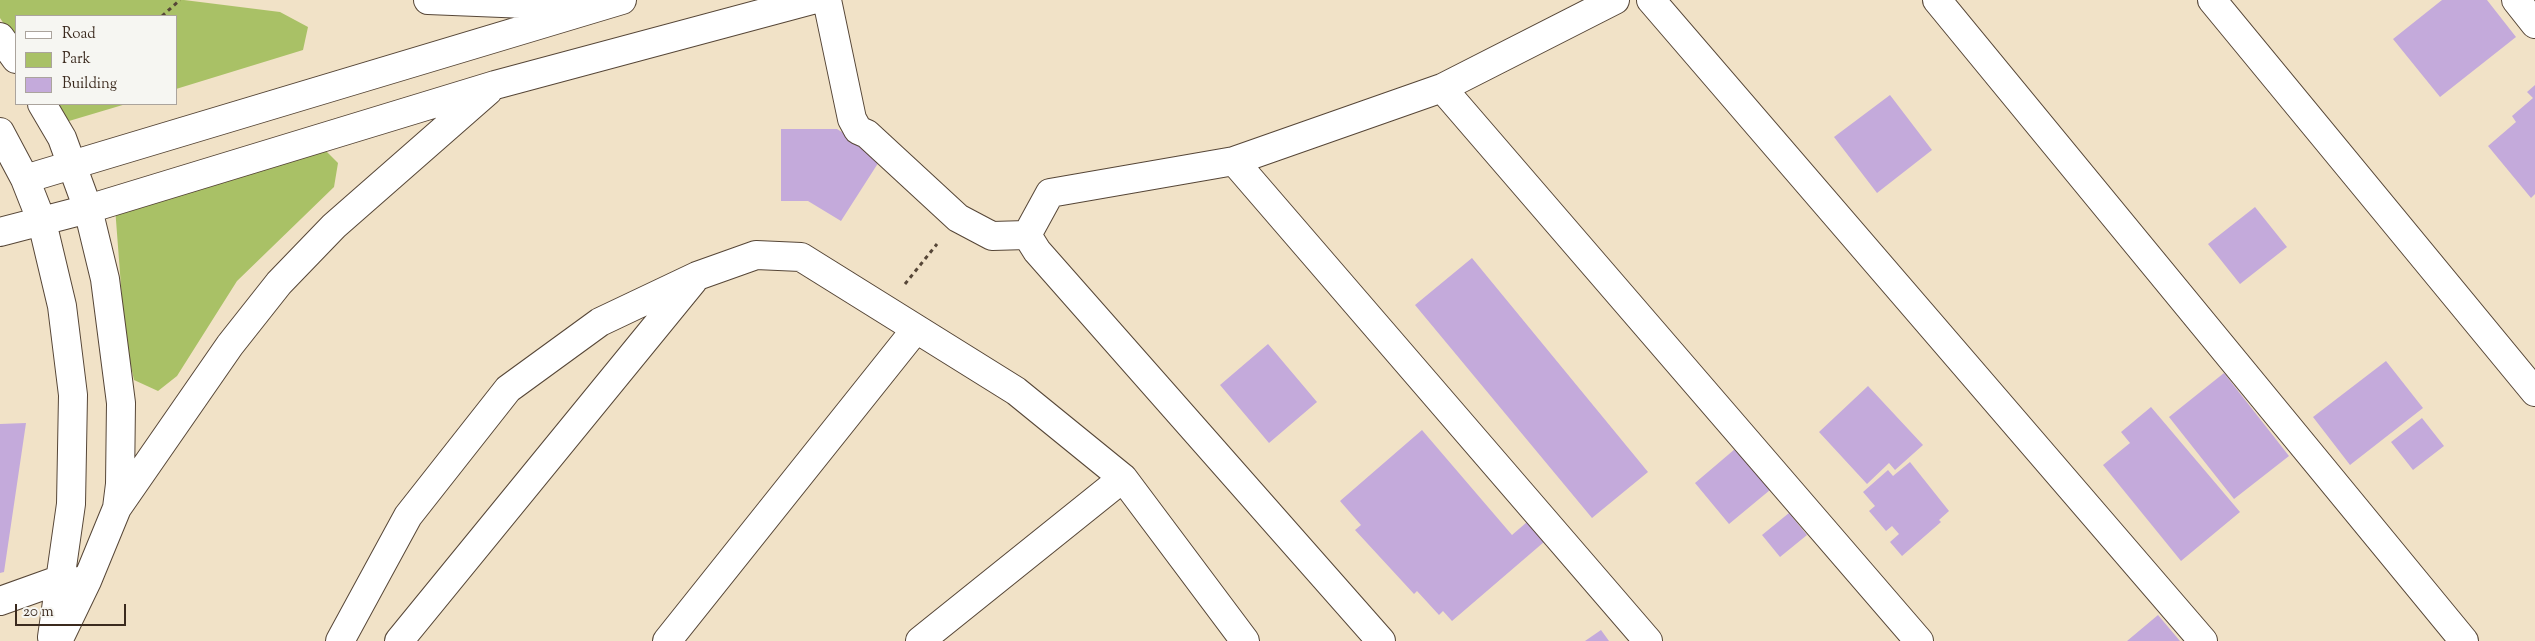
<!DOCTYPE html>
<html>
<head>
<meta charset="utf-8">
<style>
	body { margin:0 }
	#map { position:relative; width:2535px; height:641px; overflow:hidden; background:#f1e2c7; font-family:"Sorts Mill Goudy",serif }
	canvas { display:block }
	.legend { position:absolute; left:15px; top:15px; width:162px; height:90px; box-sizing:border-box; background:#f6f6f2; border:1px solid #aba49d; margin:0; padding:6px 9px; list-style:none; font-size:15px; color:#3b2a1e }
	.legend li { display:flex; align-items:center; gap:10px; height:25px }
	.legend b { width:25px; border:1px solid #aba49d }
	.scale { position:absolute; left:15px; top:604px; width:111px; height:22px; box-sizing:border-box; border:2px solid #3b2a1e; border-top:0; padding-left:6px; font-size:15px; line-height:18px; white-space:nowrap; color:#3b2a1e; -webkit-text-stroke:4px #f6f6f2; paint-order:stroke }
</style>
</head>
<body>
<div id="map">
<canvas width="2535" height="641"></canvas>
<ul class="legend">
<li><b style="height:6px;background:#fff"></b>Road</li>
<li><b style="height:14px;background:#a9c166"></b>Park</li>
<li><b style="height:14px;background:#c4aadb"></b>Building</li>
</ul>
<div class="scale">20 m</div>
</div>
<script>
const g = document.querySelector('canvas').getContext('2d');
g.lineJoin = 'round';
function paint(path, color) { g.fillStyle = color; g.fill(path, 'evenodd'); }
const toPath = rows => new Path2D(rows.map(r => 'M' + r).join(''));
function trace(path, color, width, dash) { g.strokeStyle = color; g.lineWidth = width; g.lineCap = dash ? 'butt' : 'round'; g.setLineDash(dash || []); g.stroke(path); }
const green = toPath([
	[0,0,184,0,280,12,308,27,303,50,176,89,176,16,16,16,16,42,0,18],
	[57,104,126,104,69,121],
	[322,147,338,163,334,187,237,281,177,376,158,391,134,380,125,339,115,207]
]);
const building = toPath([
	[2442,0,2487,0,2516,37,2440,97,2393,39],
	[2535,85,2535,194,2531,198,2488,146,2516,122,2512,116,2533,98,2527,92],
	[1890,95,1932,150,1877,193,1834,137],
	[781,129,837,129,882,157,841,221,808,201,781,201],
	[2255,207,2287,247,2240,284,2208,244],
	[1472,258,1648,472,1592,518,1415,305],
	[1268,344,1317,402,1269,443,1220,385],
	[2386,361,2423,408,2350,465,2313,417],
	[2224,373,2289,456,2234,499,2169,417],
	[1868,386,1923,445,1895,470,1889,463,1867,484,1819,432],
	[2151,407,2240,512,2181,561,2103,465,2130,443,2121,432],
	[2422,418,2444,446,2413,470,2391,442],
	[26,423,4,572,0,573,0,424],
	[1422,430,1512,535,1527,522,1544,542,1452,621,1443,611,1439,615,1417,591,1414,594,1355,530,1361,525,1340,501],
	[1735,449,1770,490,1729,524,1695,483],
	[1910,462,1949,511,1939,520,1941,522,1902,556,1890,542,1899,534,1892,526,1886,531,1869,511,1875,506,1863,492,1888,470,1893,476],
	[1789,513,1807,535,1780,557,1762,535],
	[2158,615,2180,641,2127,641],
	[1601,630,1609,641,1585,641]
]);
const path = toPath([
	[162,16,180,0],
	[905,284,937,244]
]);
const minor = toPath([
	[428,0,576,6],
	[827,0,852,119,858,130,867,134,958,218,992,236,1027,235],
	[1651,0,2203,641],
	[1937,0,2464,641],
	[2212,0,2535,392],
	[2516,0,2535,24],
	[0,37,16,59],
	[1442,88,1919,641],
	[42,104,62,138,88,209,105,279,121,403,120,484,117,508,87,581,58,641],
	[0,132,25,179,42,222,62,306,73,395,71,504,52,637],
	[1234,161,1648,641],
	[25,179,622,0],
	[0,232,88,209,495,85,812,0],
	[1027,235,1050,193,1234,161,1442,88,1615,0],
	[1027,235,1037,251,1381,641],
	[117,508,230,345,279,283,334,226,488,91],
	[0,601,59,580,75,581],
	[340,641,408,516,508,389,600,322,697,276,756,255,801,257,1016,391,1123,478,1245,641],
	[399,641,693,281],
	[667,641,916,329],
	[920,641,1123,478]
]);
paint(green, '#a9c166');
paint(building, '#c4aadb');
trace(minor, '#564637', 30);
trace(path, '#564637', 3, [4, 4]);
trace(minor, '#fff', 28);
</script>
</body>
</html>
